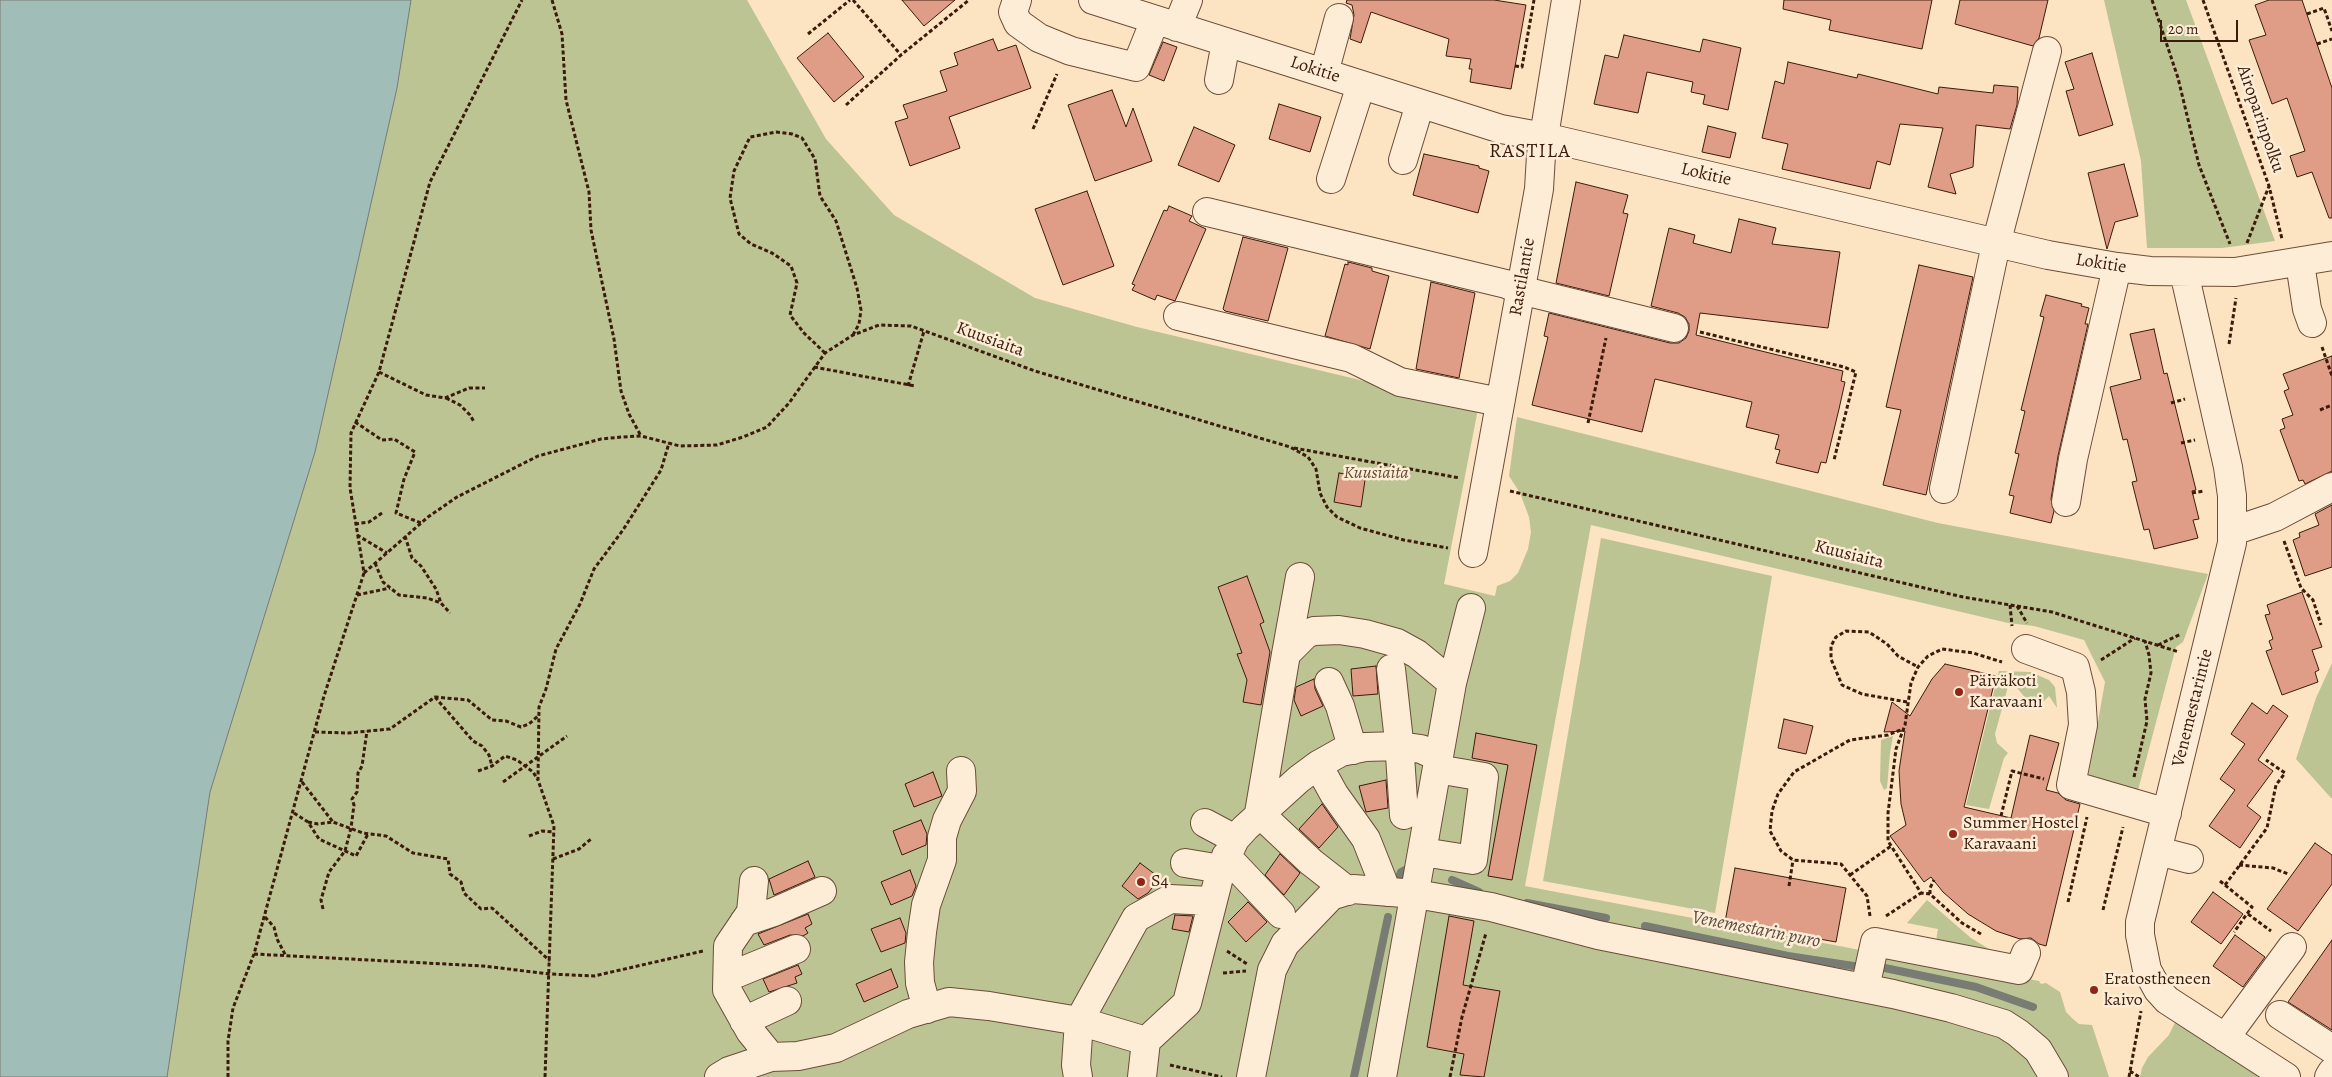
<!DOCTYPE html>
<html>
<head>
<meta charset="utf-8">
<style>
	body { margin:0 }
	#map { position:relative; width:2332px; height:1077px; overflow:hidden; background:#fce3c1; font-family:Alegreya,serif }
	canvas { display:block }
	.scale { position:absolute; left:2160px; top:20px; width:78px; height:22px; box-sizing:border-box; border:2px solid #3c1b0b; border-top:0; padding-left:6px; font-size:15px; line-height:18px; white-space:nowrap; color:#3c1b0b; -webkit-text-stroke:4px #fdedd7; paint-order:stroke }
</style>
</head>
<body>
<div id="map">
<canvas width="2332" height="1077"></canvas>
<div class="scale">20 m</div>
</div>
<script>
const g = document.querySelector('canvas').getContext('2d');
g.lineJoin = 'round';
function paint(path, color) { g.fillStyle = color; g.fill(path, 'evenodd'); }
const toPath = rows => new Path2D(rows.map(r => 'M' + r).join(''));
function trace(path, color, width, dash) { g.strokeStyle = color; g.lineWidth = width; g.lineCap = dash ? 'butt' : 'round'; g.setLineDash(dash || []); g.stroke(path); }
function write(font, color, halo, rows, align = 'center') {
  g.font = font + ' Alegreya,serif'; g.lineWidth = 5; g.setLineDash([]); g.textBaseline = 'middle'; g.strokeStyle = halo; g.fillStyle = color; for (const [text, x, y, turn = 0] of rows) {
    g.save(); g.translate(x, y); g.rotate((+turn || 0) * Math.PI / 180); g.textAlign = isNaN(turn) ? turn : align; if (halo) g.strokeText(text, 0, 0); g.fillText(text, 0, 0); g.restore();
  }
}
const green = toPath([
	[263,0,747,0,826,139,894,215,1035,298,1137,327,1356,379,1461,408,1478,409,1444,584,1495,596,1497,586,1510,581,1518,573,1528,549,1531,532,1529,517,1520,493,1509,476,1517,417,1938,523,2208,574,2183,642,2176,647,2137,794,2088,778,2105,682,2084,640,2034,626,2008,623,1591,525,1525,886,1944,966,1951,964,2039,981,2041,984,2046,983,2060,992,2066,1012,2073,1019,2079,1024,2092,1025,2109,1077,118,1077],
	[2104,0,2186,0,2275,241,2222,248,2147,248,2141,161],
	[1601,538,1772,576,1715,913,1543,881],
	[2332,663,2332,798,2331,798,2296,759,2316,698],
	[1999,671,2030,672,2049,680,2055,687,2057,708,2049,696,2043,702,2031,705,2014,684,2009,683,1995,734,1997,743,2008,753,2004,758,1989,809,1966,805],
	[1893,736,1890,753,1887,788,1884,790,1880,781,1881,740],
	[1927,900,1971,938,1994,952,1936,941,1938,929,1907,923],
	[2176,1020,2266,1077,2140,1077,2142,1068,2148,1057,2169,1035]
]);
const water = toPath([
	[0,0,411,0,397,88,315,452,210,792,167,1077,0,1077,0,0]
]);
const stream = toPath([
	[1398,880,1401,872,1407,869],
	[1452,880,1479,892],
	[1527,903,1606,918],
	[1645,926,1788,956,1860,967],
	[1880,967,1976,987,2033,1007],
	[1354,1077,1388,917]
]);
const building = toPath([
	[902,0,955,0,924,26,902,0],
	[1347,0,1494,0,1526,5,1511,89,1470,82,1472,69,1469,69,1471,59,1446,56,1449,39,1371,12,1361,43,1350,39,1354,15,1352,5,1346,3,1347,0],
	[1784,0,1932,0,1922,49,1829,30,1831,20,1783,9,1784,0],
	[1960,0,2048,0,2039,38,2033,46,1955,24,1960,0],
	[2269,0,2302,0,2332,88,2332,218,2329,218,2312,172,2297,177,2290,156,2305,151,2287,98,2272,104,2249,40,2266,35,2255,5,2269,0],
	[828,33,864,77,834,102,797,58,828,33],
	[1624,35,1700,52,1703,39,1741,48,1728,110,1703,104,1705,95,1691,92,1693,82,1647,72,1638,113,1594,104,1605,55,1618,58,1624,35],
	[993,39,998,51,1016,45,1031,88,949,117,960,148,910,166,895,122,908,118,903,105,947,91,940,71,958,65,954,53,993,39],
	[1163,42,1177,47,1164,81,1149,75,1163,42],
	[2092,53,2113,125,2079,136,2066,91,2074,89,2065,62,2092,53],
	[1788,62,1857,78,1858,74,1938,94,1939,87,1993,93,1994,85,2018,87,2017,105,2010,129,1976,125,1973,167,1950,174,1956,194,1928,187,1943,128,1900,124,1890,165,1877,161,1870,189,1782,169,1788,144,1762,138,1775,81,1784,84,1788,62],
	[1112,90,1126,127,1133,108,1152,161,1095,181,1068,105,1112,90],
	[1279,104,1321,117,1310,152,1269,139,1279,104],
	[1708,126,1736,133,1730,158,1702,152,1708,126],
	[1194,127,1235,145,1219,182,1178,165,1194,127],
	[1424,154,1479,166,1479,168,1489,171,1478,213,1413,195,1424,154],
	[2124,164,2138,216,2115,222,2107,249,2088,173,2124,164],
	[1576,182,1628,195,1623,213,1628,214,1609,296,1556,283,1576,182],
	[1087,191,1114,266,1063,285,1035,209,1087,191],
	[1169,206,1192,216,1189,221,1206,229,1175,301,1157,295,1155,300,1132,290,1135,285,1132,284,1164,210,1167,211,1169,206],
	[1739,219,1776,228,1772,244,1840,252,1828,328,1700,313,1696,335,1843,371,1841,381,1845,382,1839,409,1826,463,1821,462,1818,473,1776,463,1780,450,1775,449,1779,435,1746,427,1752,402,1655,379,1642,432,1532,405,1548,337,1544,336,1549,313,1670,343,1679,343,1686,338,1689,331,1689,324,1685,317,1678,313,1651,306,1669,228,1695,235,1693,243,1731,253,1739,219],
	[1243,237,1288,248,1268,321,1225,311,1223,309,1243,237],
	[1348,262,1372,268,1372,271,1389,276,1370,349,1325,336,1345,264,1348,265,1348,262],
	[1919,265,1973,277,1926,495,1883,485,1901,410,1886,407,1919,265],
	[1431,282,1475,293,1459,378,1416,369,1431,282],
	[2046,295,2082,304,2081,306,2089,308,2085,324,2088,324,2058,456,2051,499,2054,511,2051,523,2010,513,2014,496,2009,495,2019,454,2015,453,2025,411,2021,410,2044,317,2040,316,2046,295],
	[2154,329,2164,374,2167,373,2196,490,2192,491,2199,519,2193,520,2198,538,2154,549,2149,529,2144,530,2132,482,2137,481,2127,439,2123,440,2110,387,2141,379,2130,334,2154,329],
	[2332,356,2332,471,2305,484,2303,480,2299,481,2280,430,2285,428,2282,419,2293,415,2284,391,2289,389,2283,374,2332,356],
	[1339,473,1362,476,1361,479,1365,480,1361,507,1334,502,1339,473],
	[2332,505,2332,567,2305,576,2293,540,2300,537,2299,533,2319,525,2315,514,2332,505],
	[1247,576,1264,622,1260,624,1270,652,1261,705,1243,702,1247,680,1237,654,1242,653,1218,587,1247,576],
	[2302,592,2322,647,2312,650,2319,670,2315,672,2318,682,2282,695,2266,651,2272,649,2269,641,2273,639,2265,615,2270,614,2267,605,2302,592],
	[1945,664,1996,676,1964,807,2011,818,2030,735,2059,743,2046,790,2058,793,2066,800,2080,804,2046,946,2039,944,2031,938,2020,939,1996,931,1968,914,1943,892,1931,877,1924,882,1890,836,1906,825,1901,804,1899,771,1905,731,1884,732,1892,702,1910,716,1932,679,1945,664],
	[1376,666,1378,694,1353,696,1351,669,1376,666],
	[1314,679,1315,689,1323,706,1301,716,1294,700,1296,687,1314,679],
	[2252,703,2267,714,2273,705,2288,716,2258,760,2273,771,2247,806,2261,817,2240,848,2209,826,2235,790,2220,779,2245,744,2231,734,2252,703],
	[1784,719,1813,726,1806,754,1778,748,1784,719],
	[1476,733,1537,745,1512,880,1488,876,1508,765,1472,758,1476,733],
	[933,772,942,796,914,807,905,784,933,772],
	[1386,780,1388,808,1366,812,1359,786,1386,780],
	[1322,804,1338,827,1319,848,1299,829,1322,804],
	[921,820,927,834,926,845,902,855,893,831,921,820],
	[2315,843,2332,855,2332,884,2298,931,2267,909,2315,843],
	[1280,854,1300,873,1284,895,1265,875,1280,854],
	[808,861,815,877,774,895,769,879,808,861],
	[1140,863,1160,878,1148,893,1138,899,1122,886,1140,863],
	[1735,868,1846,888,1836,942,1725,922,1735,868],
	[910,870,916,886,912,896,891,905,881,882,910,870],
	[2213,892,2243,914,2221,944,2191,922,2213,892],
	[1248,902,1267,922,1246,942,1228,922,1248,902],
	[808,914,812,924,805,928,808,933,803,936,790,935,764,945,758,934,808,914],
	[1175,915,1193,916,1189,932,1172,929,1175,915],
	[1449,916,1474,921,1463,985,1500,991,1484,1077,1460,1075,1464,1054,1427,1047,1449,916],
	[900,918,906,933,905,943,881,952,871,929,900,918],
	[2235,935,2265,957,2243,987,2213,966,2235,935],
	[2332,940,2332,1030,2288,1002,2332,940],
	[798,965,802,974,795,977,797,983,769,992,763,979,798,965],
	[891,969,898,987,864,1002,856,984,891,969]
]);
const path = toPath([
	[552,0,562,34,566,100,589,192,591,230,614,339,621,391,629,414,641,436],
	[853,0,901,55],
	[2152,0,2178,78,2199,165,2230,244],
	[2203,0,2269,186,2282,239],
	[2307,14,2324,8,2332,31],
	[808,34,850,0],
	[2317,44,2332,39],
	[1515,66,1522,67,1534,0],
	[846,105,901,55,969,0],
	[1033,129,1057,74],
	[2247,243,2269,186],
	[1700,332,1844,367,1856,372,1834,460],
	[2229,344,2236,298],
	[2322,347,2332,376],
	[825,353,804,333,790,315,797,283,791,266,772,253,751,244,739,234,730,198,734,171,750,137,776,132,792,134,802,138,815,159,820,196,836,221,857,288,861,310,859,324,853,335],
	[814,367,915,386],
	[379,372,426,395,445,398,469,388,485,388],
	[908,386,924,331],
	[446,398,460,405,470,415,474,422],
	[2171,403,2185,399],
	[2320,410,2332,405],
	[355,422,382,440,394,439,415,452,404,479,396,513,421,523],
	[1588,423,1606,338],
	[2181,443,2195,440],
	[1294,448,1460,478],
	[1510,491,1963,597,2052,612,2179,652],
	[2192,493,2204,491],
	[355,524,369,522,382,513],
	[357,535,387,553],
	[405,536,412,558,421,566,436,589,441,603],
	[2284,541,2301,588,2313,600,2321,625],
	[375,563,383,582,399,595,427,598,441,603,450,613],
	[364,573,428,517,457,497,538,456,601,439,622,437,641,436,680,446,717,445,743,437,767,427,789,403,825,353,853,335,879,325,911,326,1035,371,1290,447,1308,457,1316,469,1320,493,1327,507,1337,517,1360,528,1404,540,1448,548],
	[357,595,390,588],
	[2010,605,2012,626],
	[2017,606,2027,623],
	[2158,645,2181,634],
	[2101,660,2135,638],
	[435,697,473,741,482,746,489,755,492,766],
	[1907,702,1862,694,1842,685,1831,659,1831,646,1836,637,1846,631,1869,632,1887,644,1898,656,1918,667],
	[315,732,348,733,390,729,435,697,468,700,492,720,506,721,521,727,529,724,539,715],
	[478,771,492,766,505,756,517,760,533,772,538,780],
	[2134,777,2147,721,2145,699,2151,673,2149,655,2145,641],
	[302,782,333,822],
	[503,782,567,736],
	[294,813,308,822,319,839,356,856,368,834],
	[2001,816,2012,771,2044,779],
	[308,822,318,824,333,822,363,833,386,836,413,853,448,859,450,874,461,882,464,893,481,909,492,908,550,961],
	[529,836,542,831,553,832],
	[553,859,579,849,591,839],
	[2239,865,2273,868,2288,874],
	[1850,875,1891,846],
	[2220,881,2252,907,2234,932],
	[2225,885,2267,828,2276,785,2285,773,2266,760],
	[1789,886,1793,860],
	[1930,894,1930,888,1934,880],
	[2068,902,2087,817],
	[323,909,321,900,329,872,345,851,351,828,354,805,352,799,357,792,358,773,362,766,367,731],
	[2103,910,2123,827],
	[2248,914,2271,931],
	[1870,916,1867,896,1841,864,1793,860,1781,851,1770,831,1772,811,1778,794,1794,772,1850,740,1888,735,1903,729],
	[1886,916,1921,893],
	[265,917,274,927,277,939,286,956],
	[1981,934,1962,923,1930,894,1921,893,1888,841,1888,813,1896,749,1905,725,1911,683,1918,667,1928,656,1942,649,1973,653,2002,662],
	[1227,951,1247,964],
	[254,954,483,966,550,974,594,976,703,951],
	[1223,973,1246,971],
	[1170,1065,1222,1077],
	[2130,1071,2139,1077],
	[228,1077,228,1041,233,1008,254,954,324,696,364,573,350,488,351,433,379,372,430,182,522,0],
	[545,1077,554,826,538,780,539,707,546,689,556,649,580,604,594,569,623,530,661,470,669,443],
	[1450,1077,1462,1017,1486,933],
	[2129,1077,2141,1011]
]);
const minor = toPath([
	[1017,0,1013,12,1018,23,1039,38,1071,51,1136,67,1155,20],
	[1093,0,1501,129,1544,137,2048,255,2117,267,2150,271,2235,272,2332,256],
	[1177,27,1188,0],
	[1324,73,1339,18],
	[1219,80,1226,42],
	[1403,160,1420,104],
	[1331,179,1361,85],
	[1207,212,1506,284,1520,290,1674,328],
	[2300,263,2307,309,2312,323],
	[2184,272,2228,467,2232,496,2232,543,2140,922,2140,935,2147,970,2158,990,2167,1000,2286,1077],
	[1178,316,1351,358,1400,382,1500,402],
	[1944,489,1996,244,2047,51],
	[2066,502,2073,459,2117,267],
	[2233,531,2275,517,2332,487],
	[1473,553,1539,189,1541,155,1566,0],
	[2026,649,2075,667,2081,692,2083,725,2071,785,2167,813],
	[1286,654,1300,577],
	[1391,669,1399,741,1404,815],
	[1329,682,1340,706,1353,750],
	[1318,765,1334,794,1366,839,1387,892],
	[1205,823,1235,839],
	[2158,851,2189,859],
	[1423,852,1473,860,1484,777,1437,769],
	[1226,856,1281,914],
	[1185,863,1221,869],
	[754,881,751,912,728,946,727,990,750,1031,771,1057,798,1056,836,1048,908,1014,949,1002,989,1006,1079,1021,1146,1041],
	[1348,891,1311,862,1259,813,1286,654,1306,634,1314,631,1339,630,1365,634,1397,643,1417,654,1452,683],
	[744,922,774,912,822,891],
	[728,977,796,949],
	[1865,988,1875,942,2019,970,2026,953],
	[927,1009,920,983,919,962,922,932,926,905,942,860,942,837,947,820,962,791,961,771],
	[2280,1015,2332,1049],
	[744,1021,787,1001],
	[2225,1038,2292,947],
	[719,1077,729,1071,771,1057],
	[1078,1077,1076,1065,1079,1021,1136,918,1170,899,1211,901],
	[1142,1077,1146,1041,1187,1003,1221,869,1235,839,1245,828,1299,779,1318,765,1341,752,1365,747,1399,746,1421,749,1439,757],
	[1251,1077,1272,970,1285,944,1331,896,1353,889,1416,894,1491,907,1598,935,1893,994,1951,1008,2004,1024,2018,1033,2038,1050,2054,1077],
	[1382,1077,1452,683,1471,608],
	[2329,1077,2332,1072]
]);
const markers = [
	[1959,692,5,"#8f2418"],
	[1953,834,5,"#8f2418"],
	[1141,882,5,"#8f2418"],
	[2094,990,5,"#8f2418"]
];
const streetNames = [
	["Lokitie",1315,70,18],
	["Airoparinpolku",2260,119,71],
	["Lokitie",1706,175,13],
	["Lokitie",2101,264,9],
	["Rastilantie",1523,277,-80],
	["Kuusiaita",990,340,20],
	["Kuusiaita",1849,555,14],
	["Venemestarintie",2193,708,-76]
];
const parkNames = [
	["Kuusiaita",1376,474]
];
const poiNames = [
	["Päiväkoti",1969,682],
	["Karavaani",1969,703],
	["Summer Hostel",1963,824],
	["Karavaani",1963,845],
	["S4",1151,882],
	["Eratostheneen",2104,980],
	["kaivo",2104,1001]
];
const waterNames = [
	["Venemestarin puro",1756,930,11]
];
const quarterNames = [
	["RASTILA",1530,152]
];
paint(green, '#bdc494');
paint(water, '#a0bdb7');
trace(water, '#787c72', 1);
trace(stream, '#787c72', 8);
paint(building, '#df9d87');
trace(building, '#3c1b0b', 1);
trace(minor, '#6c4d38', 30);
trace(path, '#3c1b0b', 3, [4, 2.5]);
trace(minor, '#fdedd7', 28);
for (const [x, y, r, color] of markers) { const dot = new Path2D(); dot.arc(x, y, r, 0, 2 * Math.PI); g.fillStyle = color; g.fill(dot); trace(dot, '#fdedd7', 2); }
write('18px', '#3c1b0b', '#fdedd7', streetNames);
write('italic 18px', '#634e34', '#fdedd7', parkNames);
write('18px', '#3c1b0b', '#fdedd7', poiNames, 'left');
write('italic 19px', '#5a4c3f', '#fdedd7', waterNames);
g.letterSpacing = '1px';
write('20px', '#3c1b0b', '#fdedd7', quarterNames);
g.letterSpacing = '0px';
</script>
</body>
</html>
